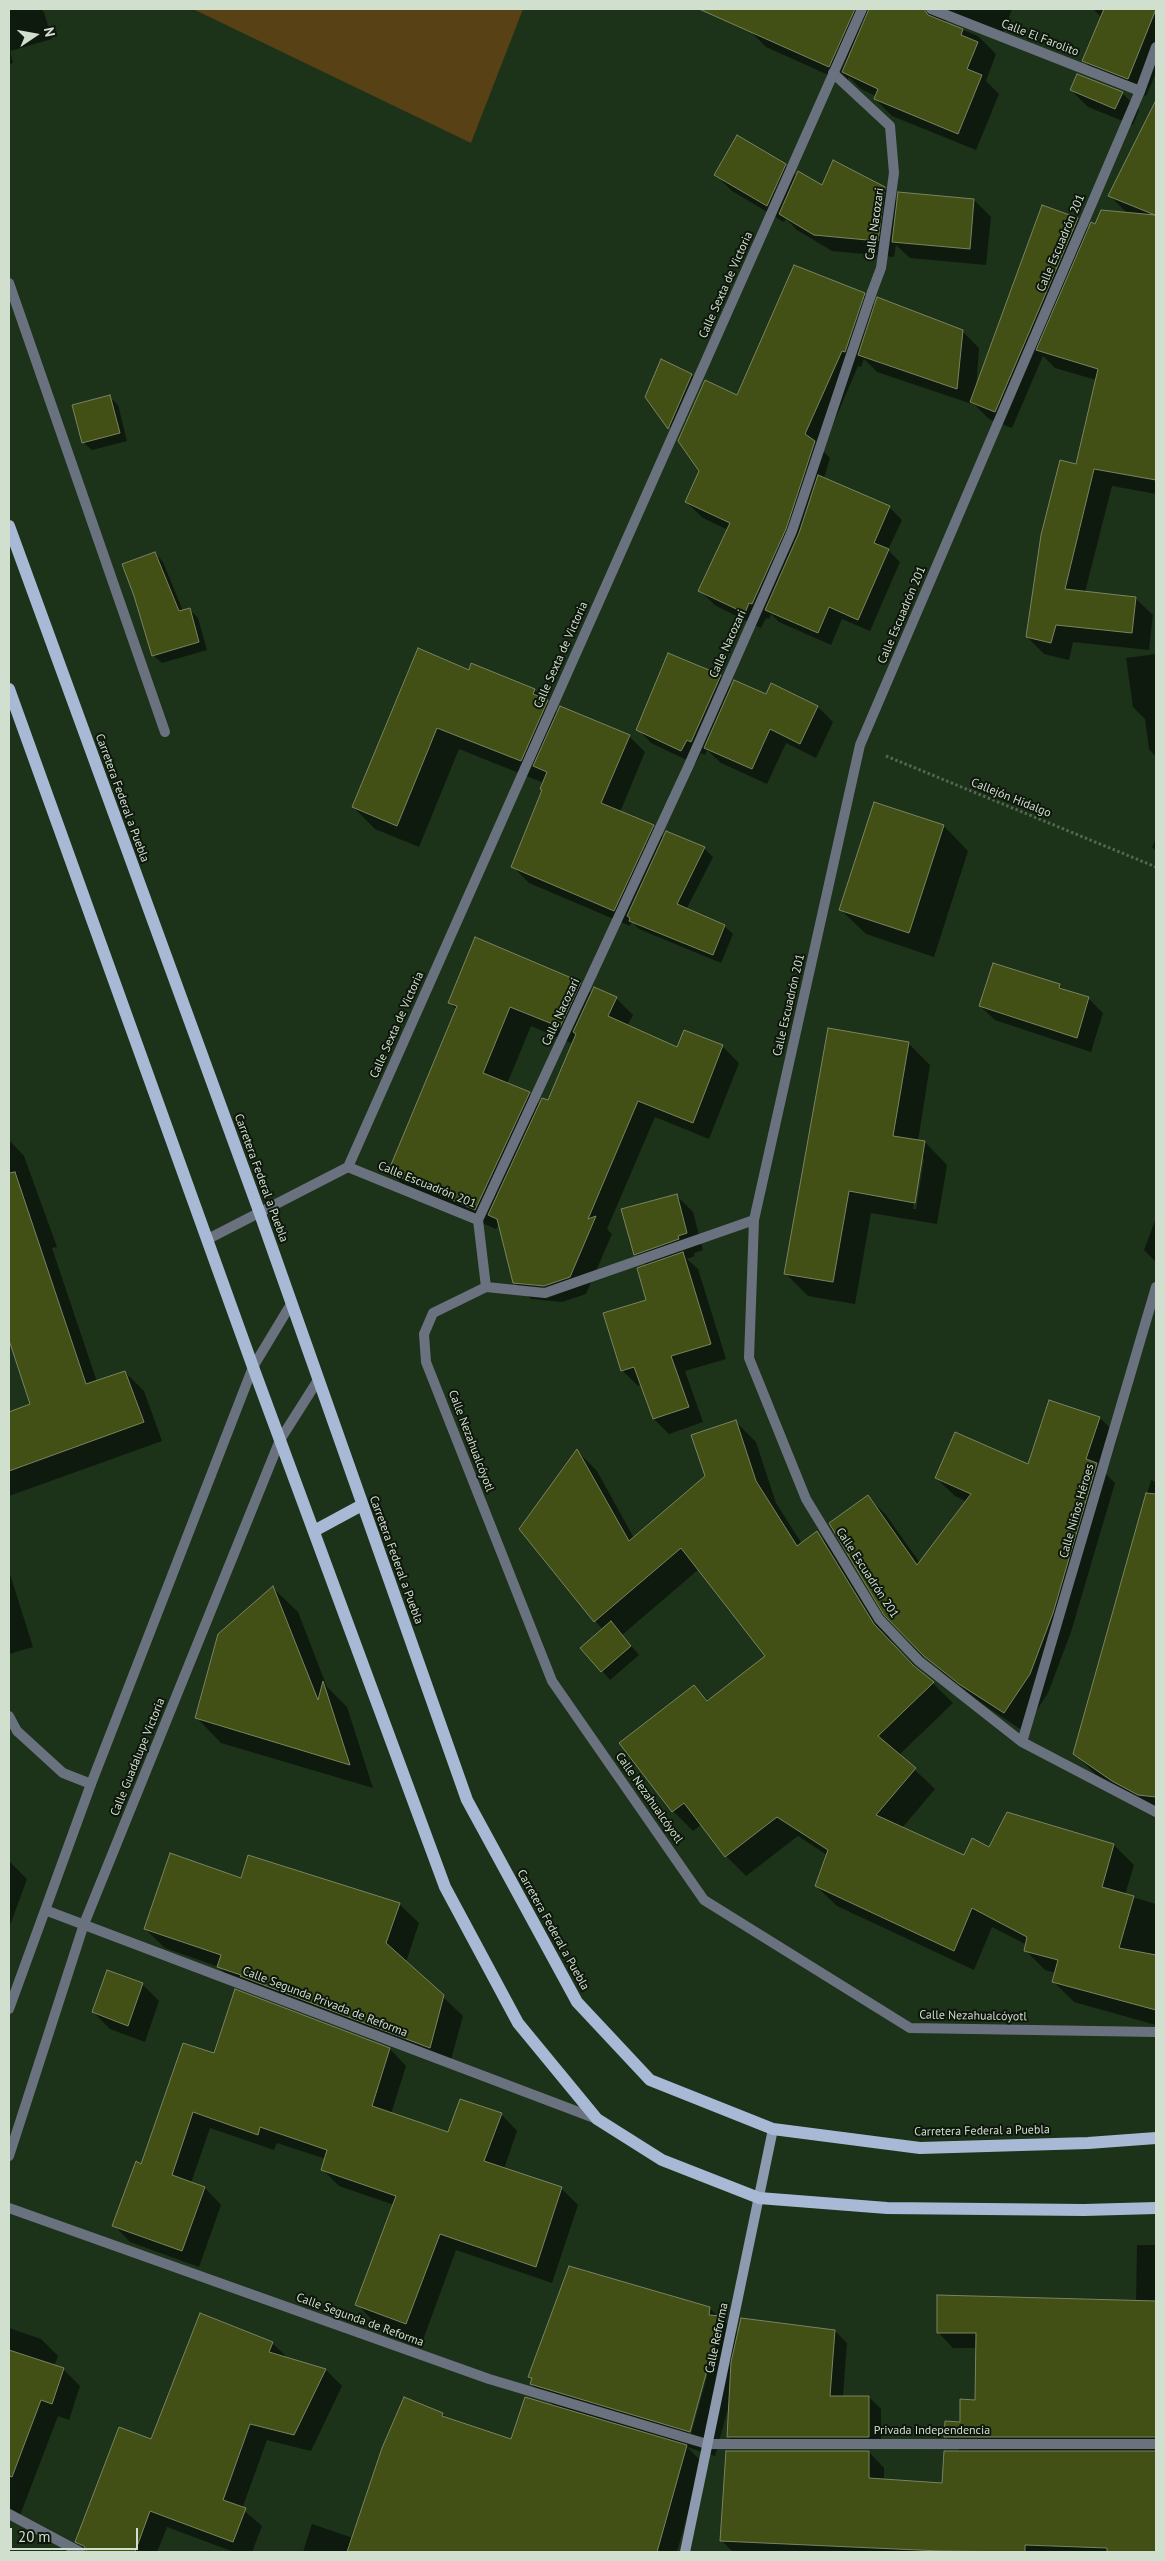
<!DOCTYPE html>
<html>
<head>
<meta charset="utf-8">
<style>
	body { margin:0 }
	#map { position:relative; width:1165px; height:2561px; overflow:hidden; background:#1c3219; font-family:"PT Sans",sans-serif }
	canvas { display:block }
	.frame { position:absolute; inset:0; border:10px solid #d1dfcf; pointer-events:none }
	.north { position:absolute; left:10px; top:10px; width:50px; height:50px; -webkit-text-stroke:4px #0e170c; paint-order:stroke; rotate:78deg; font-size:14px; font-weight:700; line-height:20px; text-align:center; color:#d1dfcf }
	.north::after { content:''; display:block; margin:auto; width:18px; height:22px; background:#d1dfcf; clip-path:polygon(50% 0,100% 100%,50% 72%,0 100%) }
	.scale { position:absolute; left:10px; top:2528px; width:128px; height:22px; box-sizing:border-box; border:2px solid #d1dfcf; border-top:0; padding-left:6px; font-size:15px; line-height:18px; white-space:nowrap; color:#d1dfcf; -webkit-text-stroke:4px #0e170c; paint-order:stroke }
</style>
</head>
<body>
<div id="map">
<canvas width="1165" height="2561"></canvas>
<div class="frame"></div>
<div class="north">N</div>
<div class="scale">20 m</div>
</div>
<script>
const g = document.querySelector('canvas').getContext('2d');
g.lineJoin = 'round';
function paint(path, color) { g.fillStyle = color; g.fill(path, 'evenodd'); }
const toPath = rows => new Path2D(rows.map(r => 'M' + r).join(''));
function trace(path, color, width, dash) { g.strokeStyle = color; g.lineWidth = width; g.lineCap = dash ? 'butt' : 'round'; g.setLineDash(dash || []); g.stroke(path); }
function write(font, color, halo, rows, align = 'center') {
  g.font = font + ' "PT Sans",sans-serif'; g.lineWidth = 4; g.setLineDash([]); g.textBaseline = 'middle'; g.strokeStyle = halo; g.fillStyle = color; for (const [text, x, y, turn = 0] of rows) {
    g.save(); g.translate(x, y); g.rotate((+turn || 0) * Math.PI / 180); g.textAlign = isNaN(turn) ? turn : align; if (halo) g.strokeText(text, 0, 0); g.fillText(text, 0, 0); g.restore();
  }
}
const green = toPath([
	[193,9,523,9,471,143]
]);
const shadow = toPath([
	[16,9,41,9,44,12,52,39,10,51,13,63,9,64,9,11],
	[758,9,875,9,884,13,886,9,1012,9,1001,39,952,20,943,22,978,36,996,54,986,81,999,94,976,150,892,116,875,99,876,96,861,89,849,77,846,83,766,47,749,30],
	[1093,9,1156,9,1156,73,1146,96,1101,78,1084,61,1102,18],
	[1071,90,1122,93,1139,110,1133,125,1088,107],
	[1144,127,1156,130,1156,494,1112,486,1085,592,1135,598,1153,615,1149,650,1073,642,1069,660,1044,654,1027,637,1077,466,1096,380,1055,368,1043,356,1012,428,989,419,975,405,877,372,864,359,861,367,858,366,822,450,830,458,824,479,889,507,902,520,888,550,900,562,870,631,842,619,831,645,779,622,771,614,769,619,766,618,761,628,716,606,699,590,728,530,703,518,686,502,738,396,864,294,876,306,962,331,979,348,976,389,1078,219,1089,230,1095,225,1128,214,1110,196],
	[785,165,797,176,822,187,884,188,898,202,974,200,991,217,986,265,910,258,896,245,894,257,832,251,797,230,786,219,784,222,732,191,715,174],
	[662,361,692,375,700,383,677,436,647,397],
	[109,396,118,405,127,441,92,450,83,442],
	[155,553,163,562,183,611,189,609,198,618,207,650,162,663,153,655],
	[1156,654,1156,757,1149,749,1145,719,1133,707,1126,658],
	[470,671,534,690,558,713,629,736,645,752,620,812,653,826,664,838,667,832,704,848,713,857,686,910,724,926,733,934,721,963,639,929,632,922,630,926,529,883,513,867,543,791,544,783,459,749,419,847,375,829,353,807],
	[720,676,732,688,767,695,772,685,818,707,833,722,816,758,786,743,767,784,721,763,707,750,705,755,701,753,695,764,651,743,638,729],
	[944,826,968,851,934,957,866,934,841,910],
	[1156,838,1156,851,1152,847],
	[994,965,1060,986,1065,991,1088,998,1103,1013,1091,1052,995,1020,980,1006],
	[580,983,592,994,616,998,633,1015,627,1026,678,1049,722,1046,739,1063,709,1139,655,1117,607,1229,612,1234,586,1294,562,1302,531,1299,514,1282,499,1224,496,1229,410,1192,390,1172,457,1010,450,1003],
	[531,1026,573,1044,548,1102,540,1105,529,1093,507,1084],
	[908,1043,930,1065,918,1141,925,1142,947,1165,937,1224,871,1213,855,1304,808,1296,785,1273],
	[921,1159,924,1159,916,1209,913,1209],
	[9,1140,24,1156,57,1247,52,1248,97,1382,125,1372,144,1391,162,1441,9,1496,9,1413,32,1405,9,1336],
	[676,1195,693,1212,703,1250,694,1253,695,1256,687,1259,698,1269,726,1359,685,1371,703,1422,669,1434,654,1419,642,1384,638,1386,622,1370,647,1301,647,1266,635,1254],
	[1156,1218,1156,1262,1144,1250],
	[1100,1418,1118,1436,1106,1474,1115,1483,1071,1632,1048,1693,1023,1731,980,1702,944,1674,925,1655,868,1497,886,1515,920,1563,967,1502,955,1496,936,1478,1029,1466],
	[736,1422,756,1442,776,1503,802,1544,817,1533,837,1553,894,1645,953,1703,899,1755,935,1789,902,1828,964,1857,990,1849,1007,1813,1114,1845,1134,1865,1125,1895,1156,1904,1156,2025,1074,2002,1053,1981,1056,1973,1045,1970,1025,1950,1027,1945,992,1927,974,1970,837,1906,816,1886,827,1855,798,1836,746,1876,726,1856,702,1824,693,1831,673,1811,694,1686,709,1701,767,1656,699,1569,622,1635,639,1655,610,1680,602,1671,603,1630,524,1534,577,1451,597,1471,634,1538,706,1476],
	[1151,1480,1156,1482,1156,1813,1134,1801,1095,1774,1074,1753],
	[9,1571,33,1647,9,1654],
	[273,1588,298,1612,327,1687,347,1707,373,1788,221,1743,197,1718],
	[9,1861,27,1879,9,1928],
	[399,1904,419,1923,406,1962,463,2016,449,2067,238,1986,219,1967,165,1948,145,1929],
	[142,1984,159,2001,145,2042,110,2029,93,2012],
	[236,1991,390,2049,406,2066,391,2114,449,2134,501,2114,517,2131,504,2169,561,2188,578,2205,552,2283,456,2250,423,2340,373,2321,357,2304,394,2205,339,2186,322,2169,326,2159,277,2143,274,2150,210,2128,191,2183,205,2188,221,2205,199,2267,130,2242,114,2225,142,2165,215,2055],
	[1137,2245,1156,2245,1156,2552,733,2552,722,2541,869,2452,884,2468,884,2480,943,2484,961,2452,946,2437,961,2423,976,2402,977,2348,953,2348,938,2332,1136,2302],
	[709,2308,739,2334,835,2331,847,2343,843,2397,869,2397,881,2409,881,2449,740,2449,728,2437,729,2405,715,2456,687,2447,702,2462,677,2552,303,2552,312,2524,353,2538,443,2414,448,2419,512,2440,555,2407,531,2384,533,2380,530,2377],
	[718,2326,721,2326,690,2438,687,2438],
	[9,2328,41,2339,58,2356,54,2366,63,2369,80,2386,69,2420,58,2416,19,2518,9,2513],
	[272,2343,288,2358,326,2370,342,2386,311,2451,267,2440,242,2509,262,2526,252,2552,234,2552,167,2527,157,2552,88,2552,77,2541,152,2441]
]);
const building = toPath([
	[699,9,855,9,829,67,699,9],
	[869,9,924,9,928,15,963,29,961,35,978,42,967,69,982,75,958,134,874,99,878,89,842,72,869,9],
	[1104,9,1156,9,1128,79,1082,61,1104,9],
	[1077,74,1123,92,1115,109,1070,90,1077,74],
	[1156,100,1156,480,1094,469,1065,589,1136,597,1132,633,1056,625,1051,643,1026,637,1041,535,1060,460,1076,464,1098,369,1036,350,1091,222,1095,224,1101,210,1155,215,1108,196,1156,100],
	[737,135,786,164,767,206,714,175,737,135],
	[833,160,885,187,878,241,814,235,779,214,798,171,822,185,833,160],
	[898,192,974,199,970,249,892,242,898,192],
	[1042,205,1078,218,995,412,970,402,1042,205],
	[794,265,865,293,845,352,842,351,805,434,815,441,786,529,752,604,749,603,745,613,698,591,730,523,685,502,699,471,678,441,705,380,737,395,794,265],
	[877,297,963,330,957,389,858,355,877,297],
	[661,359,692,374,668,429,645,397,661,359],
	[110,395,120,433,82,443,72,405,110,395],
	[818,475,890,506,874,543,889,549,858,620,829,607,818,633,765,610,799,533,818,475],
	[155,552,179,611,190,608,199,642,152,656,134,596,122,564,155,552],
	[418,648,469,670,471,663,535,689,533,694,548,700,521,761,437,728,397,826,352,807,418,648],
	[668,653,721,675,691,742,687,740,681,751,636,730,668,653],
	[734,680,766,694,771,683,818,706,800,744,770,729,752,769,704,748,734,680],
	[560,706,630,735,601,803,654,825,614,911,511,867,542,790,540,789,547,772,533,766,560,706],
	[874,802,944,825,909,933,839,910,874,802],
	[666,831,705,847,677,904,725,925,713,955,629,921,630,918,627,916,666,831],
	[475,937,581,982,560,1027,510,1007,483,1073,530,1092,475,1210,388,1172,457,1006,448,1003,475,937],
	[993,963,1060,984,1059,988,1089,997,1077,1038,979,1006,993,963],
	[594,987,617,997,608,1016,677,1047,684,1030,723,1045,693,1123,638,1101,588,1219,596,1216,570,1277,544,1286,513,1283,497,1219,488,1215,542,1098,548,1100,576,1034,573,1032,594,987],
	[828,1028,909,1042,893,1136,925,1141,915,1203,849,1191,833,1282,784,1274,828,1028],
	[15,1172,86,1384,125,1371,144,1422,9,1471,9,1412,30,1404,9,1340,9,1173,15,1172],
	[677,1194,687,1233,678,1236,679,1239,634,1255,621,1209,677,1194],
	[683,1252,711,1344,671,1356,689,1407,653,1419,634,1367,621,1371,603,1313,646,1300,637,1268,683,1252],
	[1049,1400,1100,1417,1086,1459,1097,1463,1053,1613,1030,1674,1004,1713,959,1684,924,1656,884,1615,829,1523,868,1495,917,1565,971,1494,935,1478,955,1432,1028,1464,1049,1400],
	[736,1420,756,1481,797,1546,817,1531,874,1624,914,1666,934,1682,878,1736,916,1768,876,1815,964,1855,972,1838,989,1847,1007,1812,1114,1844,1102,1887,1134,1896,1119,1948,1156,1955,1156,2010,1052,1982,1058,1960,1024,1951,1027,1937,972,1908,954,1951,815,1886,828,1850,777,1817,725,1857,684,1803,672,1812,619,1743,694,1685,707,1701,765,1656,681,1548,594,1622,519,1529,577,1449,629,1541,705,1476,691,1435,736,1420],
	[1146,1493,1156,1494,1156,1797,1138,1795,1112,1781,1073,1754,1146,1493],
	[273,1586,318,1700,323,1681,350,1765,195,1718,218,1634,273,1586],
	[611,1621,631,1646,601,1672,580,1648,611,1621],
	[170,1853,241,1878,248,1855,400,1903,386,1943,444,1995,430,2048,240,1976,241,1975,217,1967,221,1955,144,1929,170,1853],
	[107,1970,143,1983,128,2026,92,2012,107,1970],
	[235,1989,390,2048,372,2106,448,2132,460,2099,502,2113,484,2161,562,2187,536,2267,440,2234,406,2324,355,2305,396,2196,321,2170,327,2150,260,2127,258,2135,193,2112,172,2175,205,2187,182,2251,112,2226,136,2161,141,2164,183,2043,214,2053,235,1989],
	[569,2266,710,2307,709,2315,722,2316,690,2432,530,2384,532,2378,528,2377,569,2266],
	[937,2295,1156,2301,1156,2437,944,2437,945,2421,960,2422,960,2399,975,2400,976,2333,937,2333,937,2295],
	[200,2313,273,2342,269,2352,326,2369,294,2435,250,2424,223,2500,246,2508,233,2542,150,2511,135,2552,87,2552,84,2546,75,2542,119,2427,151,2439,200,2313],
	[741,2318,835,2330,830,2396,869,2396,869,2437,727,2437,731,2362,741,2318],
	[9,2350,64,2368,52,2404,41,2400,12,2477,9,2476,9,2350],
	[404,2397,443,2413,442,2416,511,2439,525,2397,687,2445,657,2552,347,2552,382,2448,404,2397],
	[726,2451,869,2451,869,2478,942,2483,944,2451,1156,2451,1156,2552,1107,2552,1107,2548,1025,2545,1025,2552,940,2551,720,2541,726,2451]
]);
const path = toPath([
	[886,756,1156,867]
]);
const lane = toPath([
	[931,9,1140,91],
	[833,73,890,126,894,173,881,268,872,292],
	[9,1716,17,1731,63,1773,91,1784]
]);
const street = toPath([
	[1156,47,1140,91,860,745,754,1220,749,1358,806,1499,879,1619,919,1661,1022,1742,1156,1812],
	[9,283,165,732],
	[348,1167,478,1220,486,1287,545,1293,754,1220],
	[478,1220,689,765,792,531,872,292],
	[208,1239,348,1167,862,9],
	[486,1287,433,1313,424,1334,426,1362,552,1681,704,1900,910,2028,1156,2032],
	[1022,1742,1156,1287],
	[45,1910,597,2119],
	[9,2009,91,1784,253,1367,291,1304],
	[9,2156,84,1924,280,1440,318,1380],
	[9,2208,489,2379,707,2444,1156,2444],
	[9,2514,80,2552]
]);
const secondary = toPath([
	[685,2552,773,2129]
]);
const primary = toPath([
	[9,526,259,1211,467,1800,577,2002,650,2080,773,2129,920,2148,1088,2143,1156,2138],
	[9,689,253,1367,445,1887,518,2023,597,2119,662,2160,759,2198,887,2208,1084,2210,1156,2208],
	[314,1531,362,1505]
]);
const streetNames = [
	["Calle El Farolito",1040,38,21],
	["Calle Nacozari",875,224,-82],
	["Calle Escuadrón 201",1061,243,-67],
	["Calle Sexta de Victoria",726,285,-66],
	["Calle Escuadrón 201",902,615,-67],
	["Calle Nacozari",728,644,-66],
	["Calle Sexta de Victoria",561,655,-66],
	["Carretera Federal a Puebla",122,798,70],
	["Callejón Hidalgo",1011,798,22],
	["Calle Escuadrón 201",789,1005,-77],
	["Calle Nacozari",561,1012,-65],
	["Calle Sexta de Victoria",397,1025,-66],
	["Carretera Federal a Puebla",261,1178,70],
	["Calle Escuadrón 201",427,1185,22],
	["Calle Nezahualcóyotl",471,1441,69],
	["Calle Niños Héroes",1077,1511,-74],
	["Carretera Federal a Puebla",396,1560,70],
	["Calle Escuadrón 201",867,1573,57],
	["Calle Guadalupe Victoria",138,1757,-68],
	["Calle Nezahualcóyotl",649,1798,55],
	["Carretera Federal a Puebla",553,1930,61],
	["Calle Segunda Privada de Reforma",325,2002,21],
	["Calle Nezahualcóyotl",973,2016,1],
	["Carretera Federal a Puebla",982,2131,-1],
	["Calle Segunda de Reforma",360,2320,20],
	["Calle Reforma",717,2338,-78],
	["Privada Independencia",932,2431]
];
paint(green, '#584114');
paint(shadow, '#0007');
paint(building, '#424f15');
trace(building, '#7a8460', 1);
trace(path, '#536751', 3, [2.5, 2.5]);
trace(lane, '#6a7280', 10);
trace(street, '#6a7280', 10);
trace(secondary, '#8d9ab0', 10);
trace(primary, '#a8b9d5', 12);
write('12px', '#d1dfcf', '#0e170c', streetNames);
</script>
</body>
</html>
